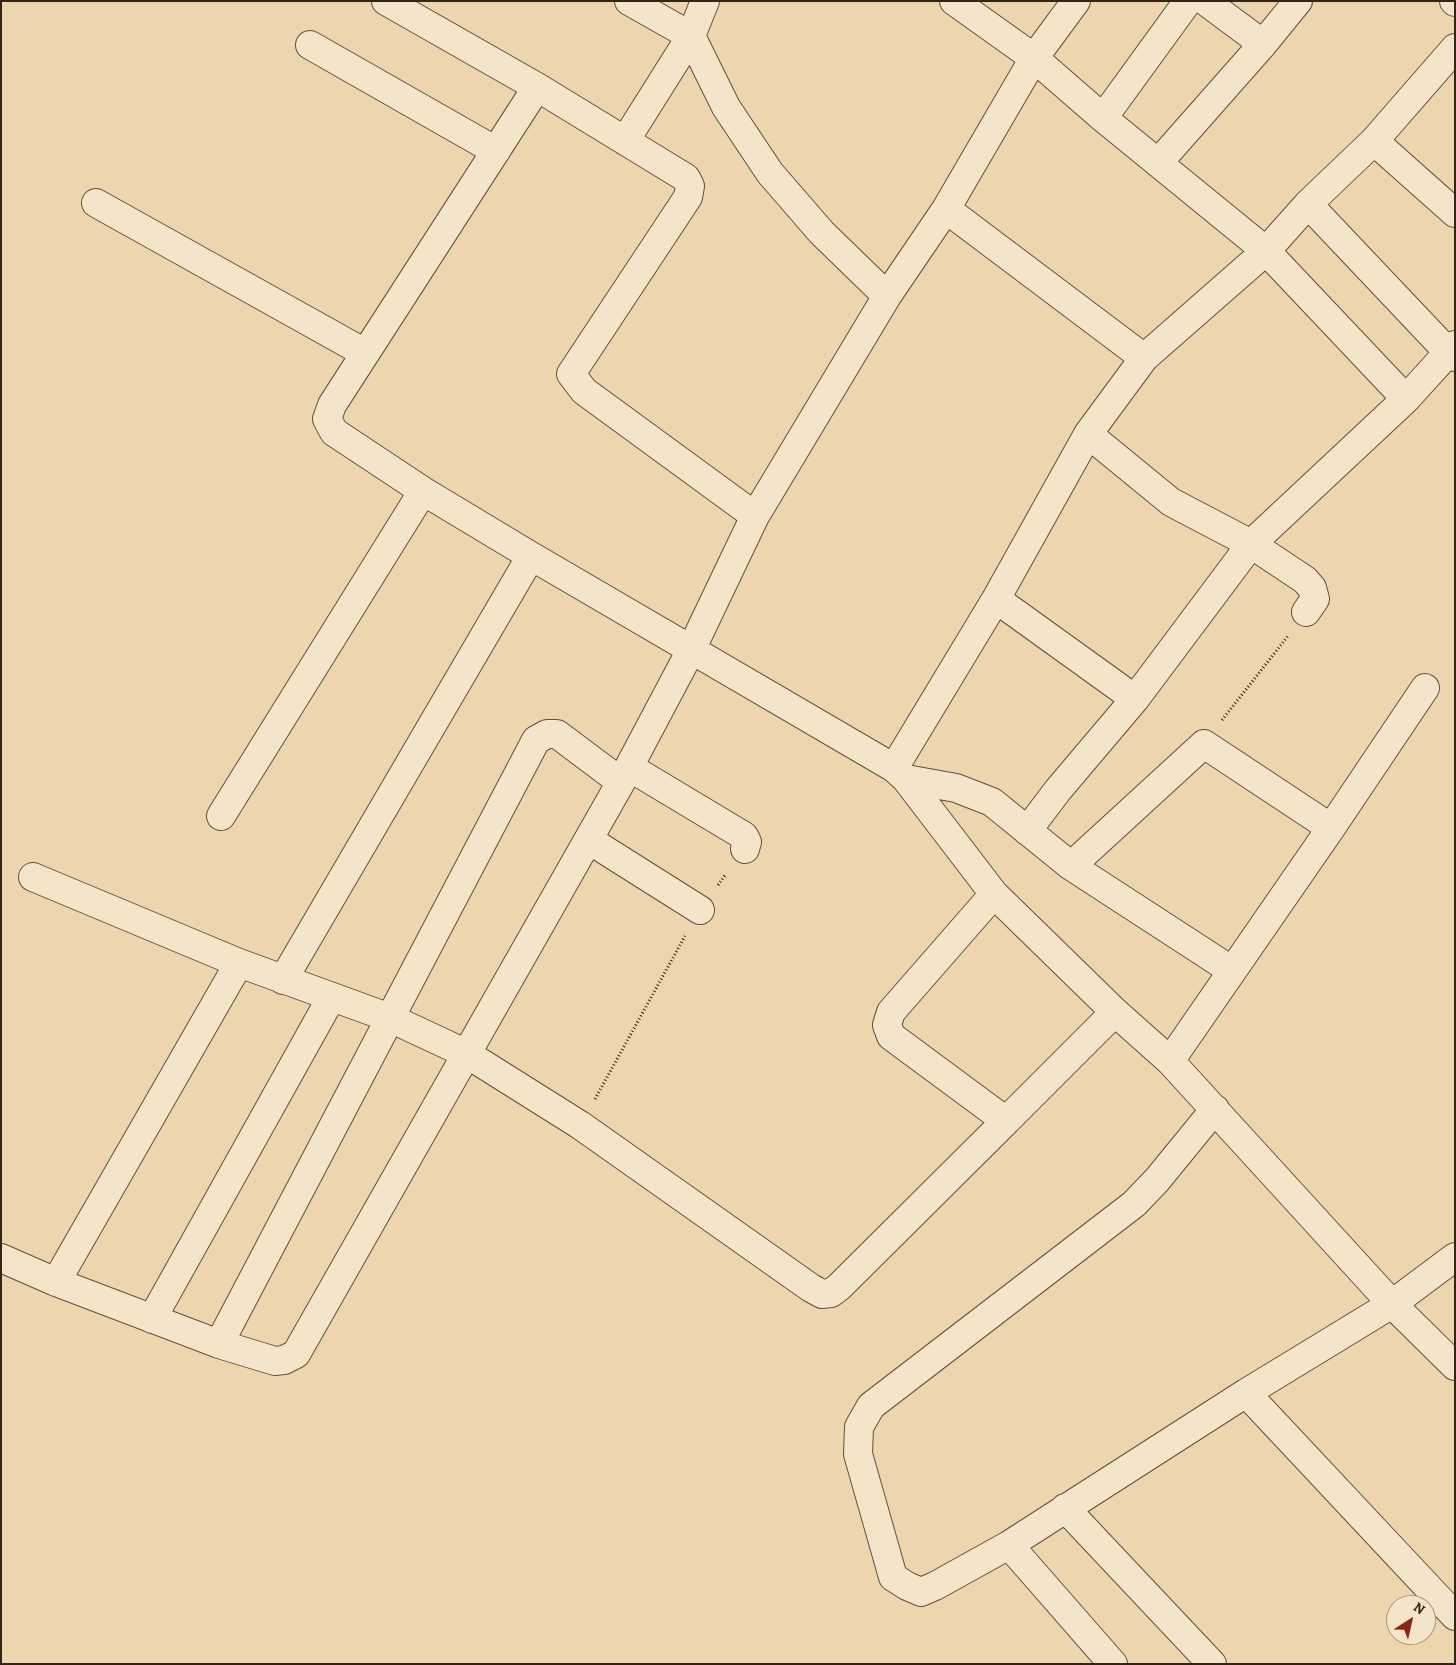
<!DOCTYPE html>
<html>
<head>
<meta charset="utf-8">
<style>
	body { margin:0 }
	#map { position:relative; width:1456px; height:1665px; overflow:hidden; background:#edd6ae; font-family:Alegreya,serif }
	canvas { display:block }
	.frame { position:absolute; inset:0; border:2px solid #322416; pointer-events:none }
	.north { position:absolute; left:1386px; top:1595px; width:50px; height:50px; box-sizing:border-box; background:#f3e4ca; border:1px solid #a69782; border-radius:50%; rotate:35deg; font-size:14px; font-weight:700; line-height:20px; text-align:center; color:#322416 }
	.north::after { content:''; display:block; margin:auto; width:18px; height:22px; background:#8f2418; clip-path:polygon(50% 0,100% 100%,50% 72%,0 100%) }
</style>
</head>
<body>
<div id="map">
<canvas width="1456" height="1665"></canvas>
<div class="frame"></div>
<div class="north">N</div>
</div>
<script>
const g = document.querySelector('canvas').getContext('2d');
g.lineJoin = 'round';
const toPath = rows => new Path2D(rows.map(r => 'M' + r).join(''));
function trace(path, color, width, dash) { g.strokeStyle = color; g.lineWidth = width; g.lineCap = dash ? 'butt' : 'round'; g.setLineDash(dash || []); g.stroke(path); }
const path = toPath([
	[1222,720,1288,636],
	[718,885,726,874],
	[595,1099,685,936]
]);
const street = toPath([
	[386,1,537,87,686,178,690,186,688,197,571,374,584,391,755,516],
	[629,1,691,36,726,107,770,173,822,233,887,296],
	[954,1,1034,58,1103,118,1266,251,1406,399],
	[1205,1,1263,44],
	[1454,1,1455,2],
	[310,45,496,151],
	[537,87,332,405,327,419,334,432,423,491,531,556,894,768,906,779,994,894,1115,1012,1170,1061,1392,1304,1455,1366],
	[1103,118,1188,1],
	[625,141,691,36,705,1],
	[1374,141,1455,213],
	[1158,163,1263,44,1298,1],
	[96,203,365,353],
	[1308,204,1449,353,1455,357],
	[946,209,1144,358],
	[996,599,1135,699],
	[1306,612,1315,599,1312,588,1305,580,1251,544,1406,399,1455,345],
	[629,767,744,836,747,842,745,849],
	[894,768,996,599,1088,434,1144,358,1266,251,1308,204,1374,141,1455,48],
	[906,779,956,788,992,802,1071,866,1231,970],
	[221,816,423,491],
	[1027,831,1058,790,1135,699,1251,544,1171,502,1088,434],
	[589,840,700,910],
	[1071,866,1204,744,1331,828],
	[33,877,239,963,390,1018,467,1054,580,1125,811,1288,822,1294,831,1293,839,1287,1006,1121],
	[994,894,891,1012,887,1025,891,1036,1006,1121,1115,1012],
	[283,980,531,556],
	[1170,1061,1331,828,1425,688],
	[1215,1109,1157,1180,1134,1204,871,1406,859,1427,858,1454,893,1577,907,1586,921,1592,935,1586,1009,1545,1246,1393,1392,1304,1455,1257],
	[1,1258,56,1282,219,1344,275,1361,284,1360,296,1354,621,782,691,650,755,516,887,296,946,209,1034,58,1076,1],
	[56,1282,239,963],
	[152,1319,331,998],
	[219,1344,536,740,547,734,557,734,621,782],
	[1246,1393,1455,1616],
	[1065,1508,1212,1664],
	[1009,1545,1113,1664]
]);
trace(street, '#61503c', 30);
trace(path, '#322416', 3, [1, 2.5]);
trace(street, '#f3e4ca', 28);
</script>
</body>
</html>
